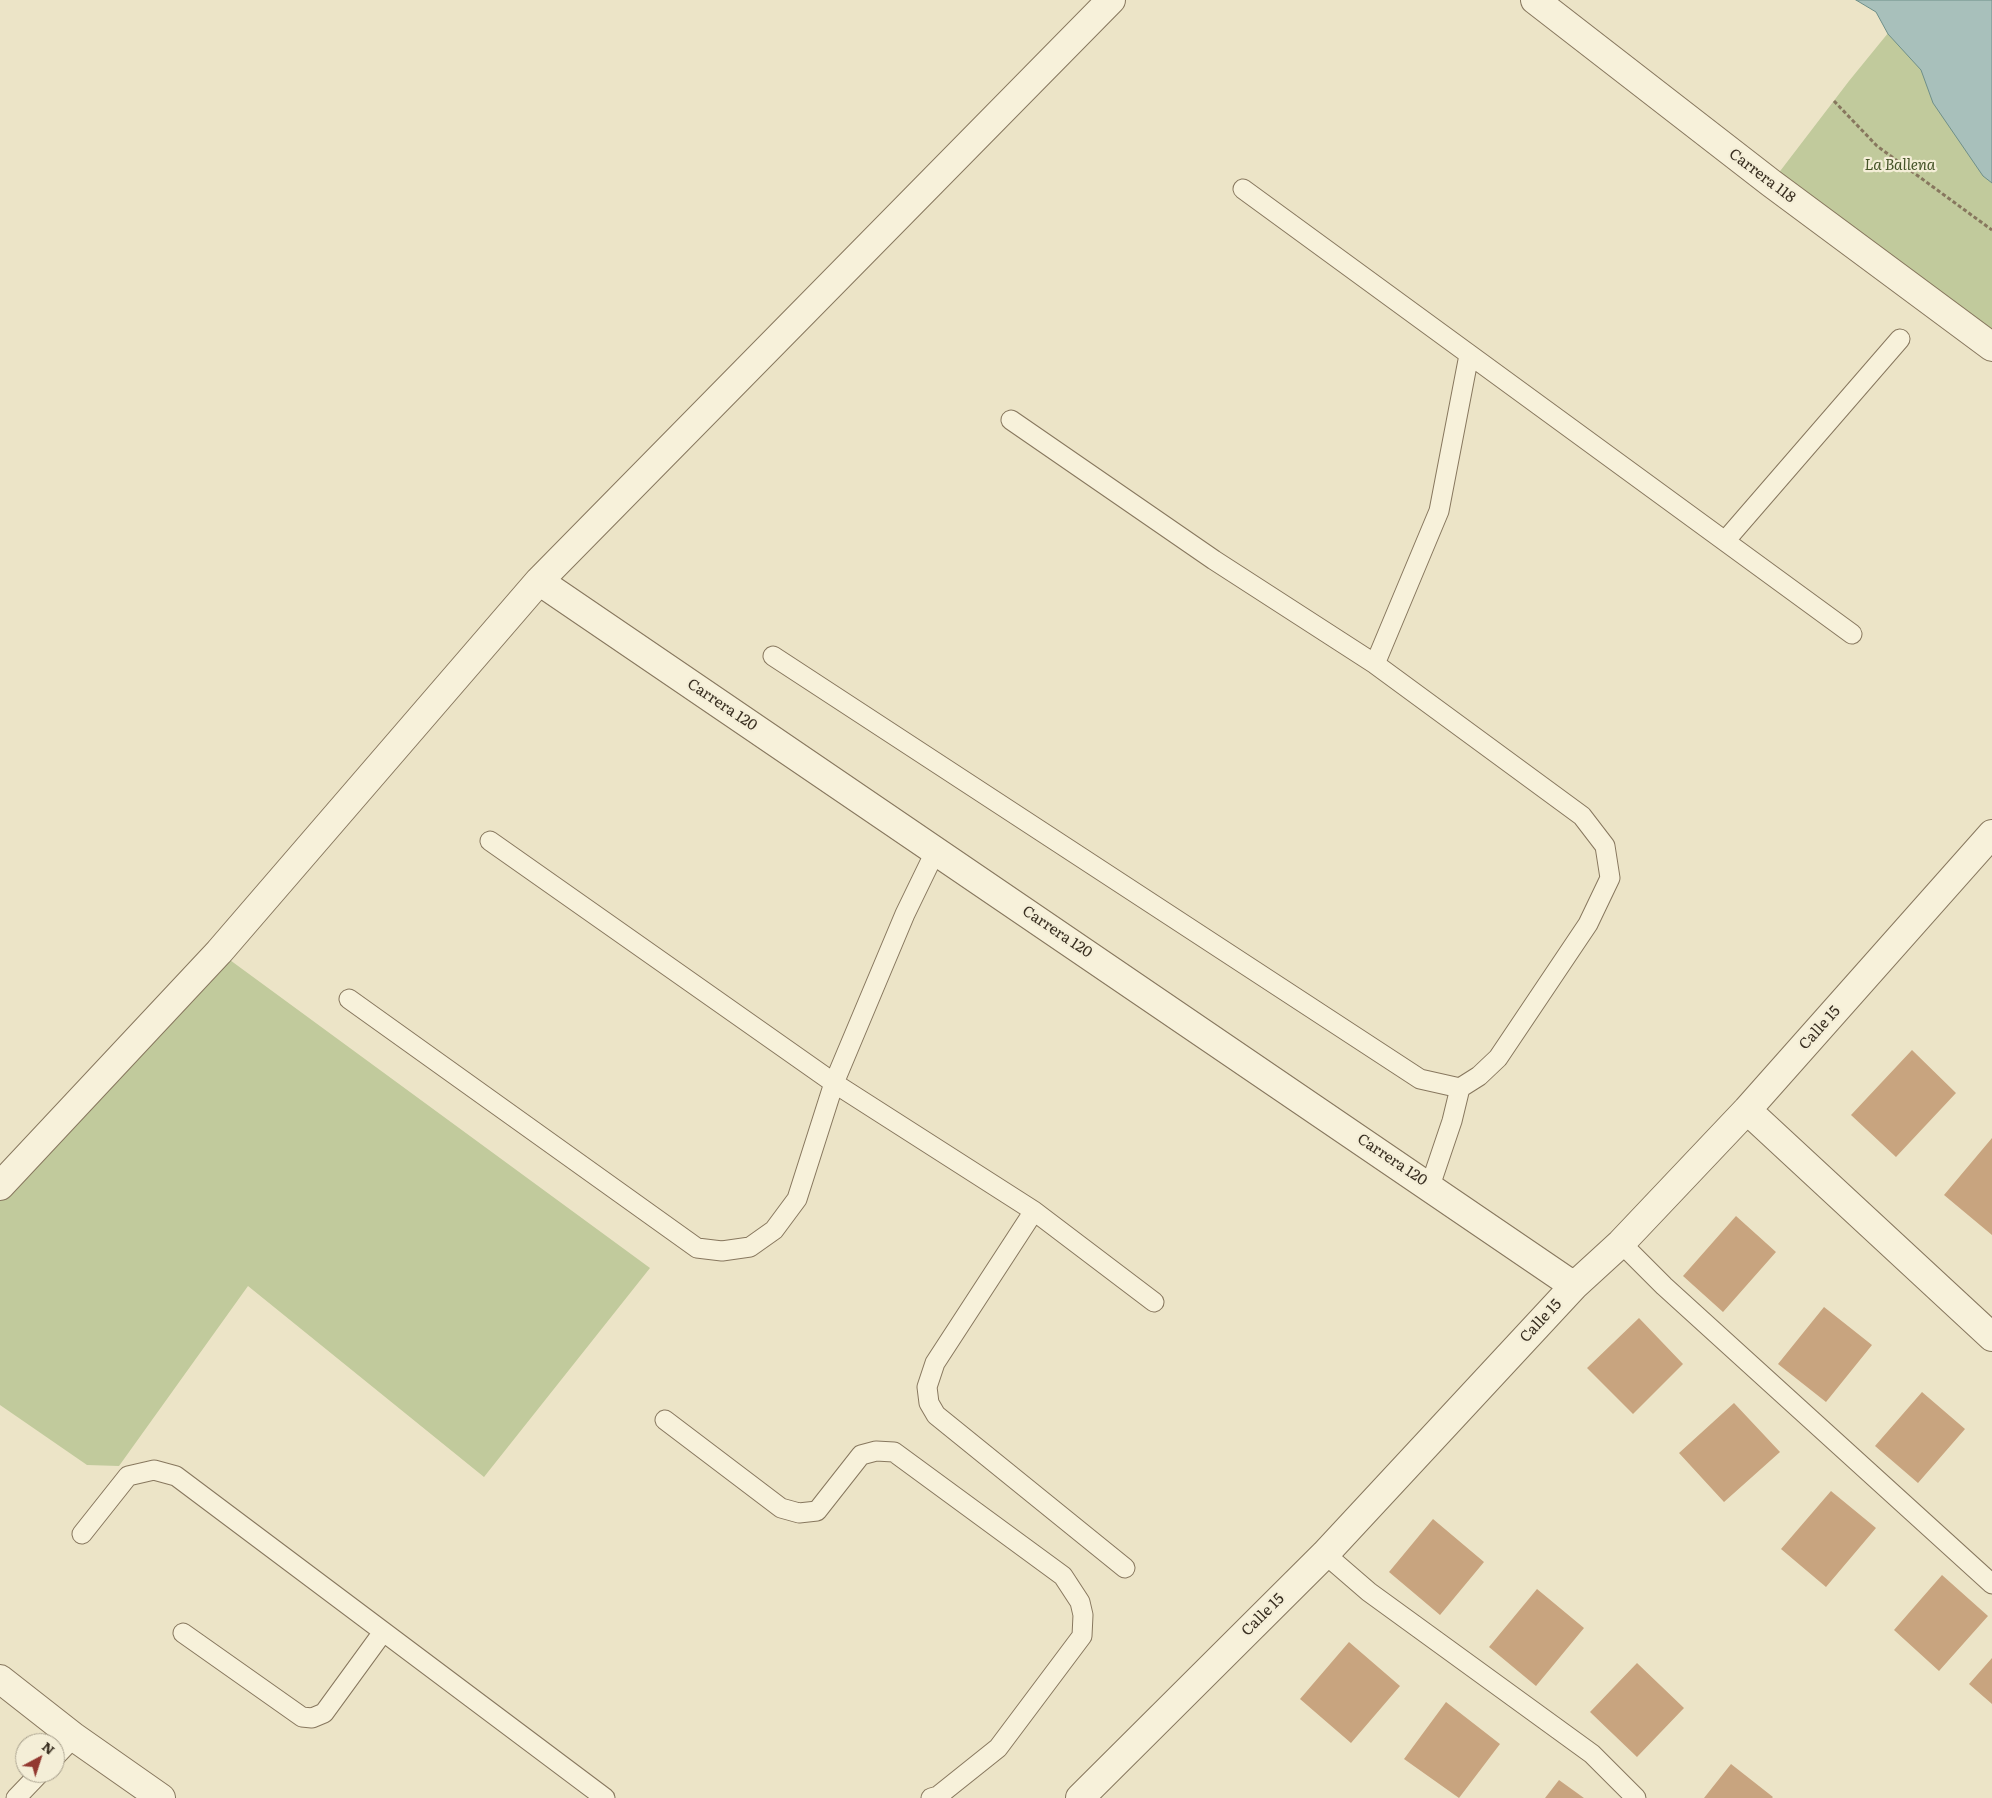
<!DOCTYPE html>
<html>
<head>
<meta charset="utf-8">
<style>
	body { margin:0 }
	#map { position:relative; width:1992px; height:1798px; overflow:hidden; background:#ece4c7; font-family:Literata,serif }
	canvas { display:block }
	.north { position:absolute; left:15px; top:1733px; width:50px; height:50px; box-sizing:border-box; background:#f4eed7; border:1px solid #a9a18e; border-radius:50%; rotate:40deg; font-size:14px; font-weight:700; line-height:20px; text-align:center; color:#382e20 }
	.north::after { content:''; display:block; margin:auto; width:18px; height:22px; background:#933931; clip-path:polygon(50% 0,100% 100%,50% 72%,0 100%) }
</style>
</head>
<body>
<div id="map">
<canvas width="1992" height="1798"></canvas>
<div class="north">N</div>
</div>
<script>
const g = document.querySelector('canvas').getContext('2d');
g.lineJoin = 'round';
function paint(path, color) { g.fillStyle = color; g.fill(path, 'evenodd'); }
const toPath = rows => new Path2D(rows.map(r => 'M' + r).join(''));
function trace(path, color, width, dash) { g.strokeStyle = color; g.lineWidth = width; g.lineCap = dash ? 'butt' : 'round'; g.setLineDash(dash || []); g.stroke(path); }
function write(font, color, halo, rows, align = 'center') {
  g.font = font + ' Literata,serif'; g.lineWidth = 4.5; g.setLineDash([]); g.textBaseline = 'middle'; g.strokeStyle = halo; g.fillStyle = color; for (const [text, x, y, turn = 0] of rows) {
    g.save(); g.translate(x, y); g.rotate((+turn || 0) * Math.PI / 180); g.textAlign = isNaN(turn) ? turn : align; if (halo) g.strokeText(text, 0, 0); g.fillText(text, 0, 0); g.restore();
  }
}
const green = toPath([
	[1915,0,1992,0,1992,347,1771,183,1849,81],
	[219,952,650,1268,484,1477,248,1286,119,1466,87,1465,0,1405,0,1186]
]);
const water = toPath([
	[1856,0,1992,0,1992,183,1983,176,1933,103,1921,70,1888,34,1876,12,1856,0]
]);
const building = toPath([
	[1912,1050,1956,1093,1896,1157,1851,1115],
	[1992,1138,1992,1235,1944,1195],
	[1736,1216,1776,1252,1723,1312,1683,1276],
	[1824,1307,1872,1345,1826,1402,1778,1364],
	[1639,1318,1683,1364,1633,1414,1587,1368],
	[1922,1392,1965,1429,1918,1483,1875,1446],
	[1734,1403,1780,1452,1724,1502,1679,1453],
	[1831,1491,1876,1528,1826,1587,1781,1549],
	[1433,1519,1484,1562,1440,1615,1389,1572],
	[1942,1575,1988,1616,1939,1671,1894,1630],
	[1537,1589,1584,1628,1536,1686,1489,1647],
	[1349,1642,1400,1686,1351,1743,1300,1699],
	[1992,1658,1992,1704,1969,1684],
	[1637,1663,1684,1708,1637,1757,1590,1712],
	[1446,1702,1500,1744,1459,1798,1404,1759],
	[1731,1764,1773,1797,1772,1798,1704,1798],
	[1559,1780,1584,1798,1545,1798]
]);
const path = toPath([
	[1834,101,1877,146,1992,230]
]);
const lane = toPath([
	[1243,189,1852,634],
	[1725,541,1900,339],
	[773,656,1420,1079,1460,1088,1479,1076,1498,1058,1588,924,1610,878,1605,846,1582,816,1375,664,1214,560,1011,420],
	[1375,664,1439,511,1469,355],
	[490,841,834,1083,1034,1211,1154,1302],
	[349,999,697,1248,722,1251,750,1247,774,1230,797,1199,834,1083,905,914,936,850],
	[1430,1186,1452,1121,1460,1088],
	[1034,1211,935,1363,927,1387,929,1403,936,1415,1125,1568],
	[1621,1243,1664,1286,1992,1584],
	[665,1420,781,1508,799,1513,817,1511,861,1455,876,1451,894,1452,1063,1576,1080,1602,1083,1615,1082,1636,998,1748,938,1796,931,1798],
	[82,1534,128,1476,154,1470,176,1476,605,1798],
	[1325,1554,1369,1592,1592,1754,1636,1798],
	[183,1633,302,1717,312,1718,324,1713,383,1632],
	[55,1757,74,1737],
	[16,1798,40,1773]
]);
const street = toPath([
	[1535,0,1771,183,1992,347],
	[539,581,1574,1286],
	[1747,1110,1992,1337],
	[0,1186,219,952,539,581,1111,0],
	[0,1679,74,1737,161,1798],
	[1080,1798,1325,1554,1574,1286,1621,1243,1747,1110,1992,834]
]);
const parkNames = [
	["La Ballena",1900,166]
];
const streetNames = [
	["Carrera 118",1762,176,37],
	["Carrera 120",722,705,34],
	["Carrera 120",1057,932,34],
	["Calle 15",1820,1028,-48],
	["Carrera 120",1392,1160,34],
	["Calle 15",1541,1321,-47],
	["Calle 15",1263,1615,-45]
];
paint(green, '#c1ca9c');
paint(water, '#a8c0bb');
trace(water, '#6f8f89', 1);
paint(building, '#c8a47f');
trace(lane, '#87775e', 21);
trace(street, '#87775e', 30);
trace(path, '#87775e', 3, [4, 2.5]);
trace(lane, '#f7f1da', 19);
trace(street, '#f7f1da', 28);
write('italic 15px', '#455428', '#f4eed7', parkNames);
write('15px', '#382e20', '#f4eed7', streetNames);
</script>
</body>
</html>
